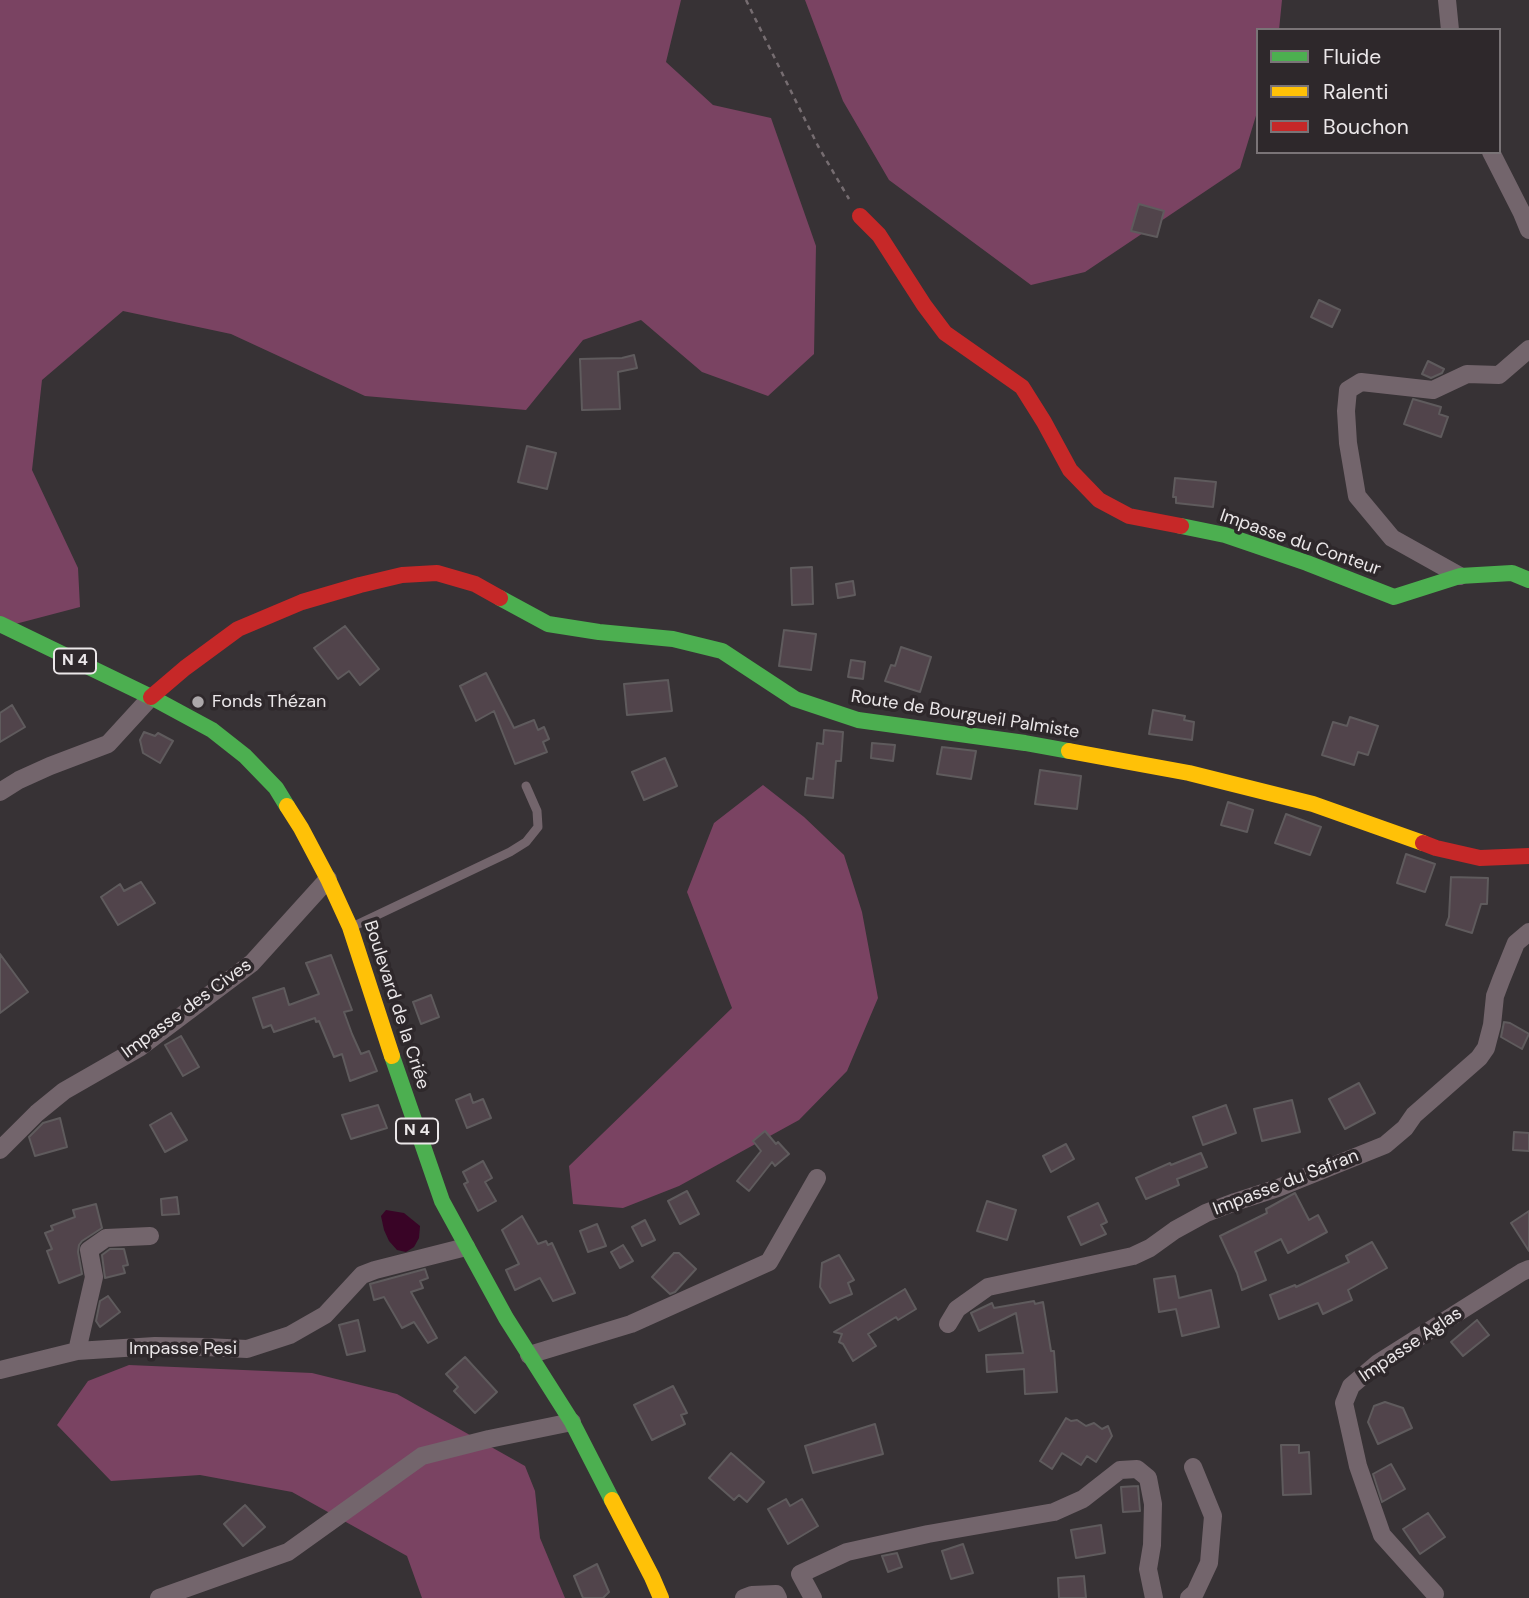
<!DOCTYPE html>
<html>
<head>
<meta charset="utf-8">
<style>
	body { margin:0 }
	#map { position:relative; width:1529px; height:1598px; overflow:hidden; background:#373235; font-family:"DM Sans",sans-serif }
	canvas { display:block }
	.legend { position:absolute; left:1256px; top:28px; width:245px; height:126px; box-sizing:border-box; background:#2e282b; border:2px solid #7a7477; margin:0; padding:9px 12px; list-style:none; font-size:21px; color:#ebe7e9 }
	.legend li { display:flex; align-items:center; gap:14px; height:35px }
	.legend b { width:35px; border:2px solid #7a7477 }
</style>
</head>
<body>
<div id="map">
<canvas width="1529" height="1598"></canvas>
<ul class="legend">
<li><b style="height:9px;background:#4caf50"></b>Fluide</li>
<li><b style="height:9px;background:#ffc107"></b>Ralenti</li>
<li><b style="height:9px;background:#c62828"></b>Bouchon</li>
</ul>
</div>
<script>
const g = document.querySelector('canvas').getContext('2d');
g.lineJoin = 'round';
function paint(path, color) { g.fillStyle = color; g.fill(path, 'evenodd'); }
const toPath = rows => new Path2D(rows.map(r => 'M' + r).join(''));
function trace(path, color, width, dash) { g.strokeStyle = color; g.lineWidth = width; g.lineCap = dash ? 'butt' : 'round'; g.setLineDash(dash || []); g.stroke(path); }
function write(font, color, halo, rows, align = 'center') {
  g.font = font + ' "DM Sans",sans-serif'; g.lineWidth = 7; g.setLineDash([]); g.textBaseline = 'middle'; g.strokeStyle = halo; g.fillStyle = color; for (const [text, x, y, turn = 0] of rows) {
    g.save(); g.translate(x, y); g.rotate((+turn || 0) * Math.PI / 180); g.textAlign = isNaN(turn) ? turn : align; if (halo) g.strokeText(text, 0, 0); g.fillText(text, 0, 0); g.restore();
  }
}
const green = toPath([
	[0,0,681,0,666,62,713,105,771,118,816,246,814,354,768,396,702,372,641,320,583,340,526,410,365,396,231,334,123,311,42,380,32,470,78,568,80,607,0,628],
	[805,0,1282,0,1279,30,1258,30,1258,109,1240,168,1085,272,1031,285,889,180,843,101],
	[763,785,804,817,844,855,862,912,878,998,847,1071,799,1120,679,1186,623,1208,573,1204,569,1166,732,1008,687,892,714,823],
	[129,1365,312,1373,397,1394,525,1466,535,1491,540,1538,565,1598,422,1598,407,1556,292,1492,200,1475,111,1481,57,1425,88,1381]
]);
const water = toPath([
	[386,1210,404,1213,420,1226,419,1238,414,1247,406,1252,397,1250,389,1241,384,1230,381,1216]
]);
const building = toPath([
	[1139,204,1164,211,1157,237,1131,231,1139,204],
	[1319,300,1340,310,1332,327,1311,317,1319,300],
	[634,355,637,368,618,372,620,409,582,410,580,359,622,358,634,355],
	[1428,361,1444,369,1442,373,1431,378,1422,374,1428,361],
	[1413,399,1441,407,1439,414,1448,417,1441,437,1404,424,1413,399],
	[527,446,556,453,547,489,518,482,527,446],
	[1175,478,1216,482,1213,507,1176,503,1176,497,1173,497,1175,478],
	[812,567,813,604,792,605,791,568,812,567],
	[853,581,855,595,838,598,836,584,853,581],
	[345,626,379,669,360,685,349,671,338,679,314,648,345,626],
	[784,630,816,634,811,670,779,666,784,630],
	[901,647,931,657,920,692,885,681,891,665,895,666,901,647],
	[851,660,865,662,863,679,848,677,851,660],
	[486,673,514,728,534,720,538,730,544,727,549,739,543,742,547,752,515,764,494,711,476,721,460,686,486,673],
	[668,680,672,711,627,715,624,684,668,680],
	[12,705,25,727,0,742,0,713,12,705],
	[1153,710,1185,716,1184,720,1194,722,1192,740,1149,734,1153,710],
	[1350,717,1378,726,1368,755,1358,752,1354,765,1322,755,1333,722,1347,726,1350,717],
	[824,730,843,732,841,761,836,761,833,798,805,795,807,778,813,779,817,743,823,744,824,730],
	[144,732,155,736,158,733,173,741,160,763,143,753,140,740,144,732],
	[872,743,895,745,893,761,871,758,872,743],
	[942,747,976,751,971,779,937,774,942,747],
	[665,758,677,786,644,800,632,772,665,758],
	[1040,770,1081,776,1077,809,1035,804,1040,770],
	[1228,802,1253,810,1247,832,1221,825,1228,802],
	[1286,814,1321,827,1310,855,1275,843,1286,814],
	[1406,854,1435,864,1425,892,1397,883,1406,854],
	[1451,877,1488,878,1487,904,1481,904,1472,933,1446,925,1449,917,1451,877],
	[141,882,155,903,118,925,101,897,120,884,124,891,141,882],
	[0,954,28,992,0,1013,0,954],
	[331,955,352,1010,344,1012,352,1034,361,1054,369,1051,377,1071,350,1081,342,1054,334,1057,319,1021,316,1022,315,1018,274,1032,271,1025,263,1028,253,998,284,988,289,1005,319,994,306,963,331,955],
	[431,995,439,1017,421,1024,413,1002,431,995],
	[1504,1022,1510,1023,1529,1034,1522,1049,1501,1037,1504,1022],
	[181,1036,199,1067,183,1076,165,1045,181,1036],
	[1359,1083,1375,1113,1345,1129,1329,1099,1359,1083],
	[470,1094,473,1103,483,1099,491,1118,467,1128,456,1100,470,1094],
	[1292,1100,1300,1132,1262,1141,1254,1109,1292,1100],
	[378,1105,387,1128,351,1139,342,1115,378,1105],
	[1226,1105,1236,1133,1203,1145,1193,1117,1226,1105],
	[171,1113,187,1140,165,1152,150,1125,171,1113],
	[60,1118,67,1147,35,1156,29,1137,43,1123,60,1118],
	[765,1131,776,1144,778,1142,789,1154,775,1166,772,1162,749,1191,737,1181,761,1151,753,1141,765,1131],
	[1514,1132,1529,1133,1529,1151,1513,1150,1514,1132],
	[1066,1144,1074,1159,1051,1172,1043,1156,1066,1144],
	[1201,1153,1207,1167,1177,1179,1179,1185,1146,1199,1136,1178,1170,1163,1171,1165,1201,1153],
	[483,1161,492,1178,485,1182,496,1201,478,1211,464,1184,468,1182,463,1172,483,1161],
	[687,1191,699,1214,680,1224,668,1201,687,1191],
	[1295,1193,1309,1220,1318,1215,1327,1232,1288,1253,1281,1239,1255,1252,1266,1280,1242,1290,1237,1273,1220,1236,1267,1213,1266,1209,1295,1193],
	[177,1197,179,1214,162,1215,161,1199,177,1197],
	[987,1201,1016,1210,1007,1240,977,1231,987,1201],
	[1098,1203,1107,1222,1101,1225,1106,1234,1081,1245,1068,1217,1098,1203],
	[96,1204,102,1228,82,1241,79,1245,78,1252,82,1274,59,1283,47,1251,52,1249,45,1233,53,1230,51,1226,75,1217,73,1210,96,1204],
	[1529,1211,1529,1251,1511,1223,1529,1211],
	[522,1216,538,1244,546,1241,548,1245,552,1243,575,1293,553,1301,540,1278,515,1290,506,1270,519,1264,502,1230,522,1216],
	[645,1220,655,1240,642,1246,632,1227,645,1220],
	[597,1224,606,1246,588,1252,580,1231,597,1224],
	[1372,1242,1387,1268,1348,1290,1352,1300,1323,1314,1318,1303,1279,1319,1270,1295,1295,1285,1296,1287,1349,1262,1346,1256,1372,1242],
	[623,1245,633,1261,620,1268,611,1252,623,1245],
	[110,1249,124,1249,128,1265,123,1266,125,1273,105,1278,102,1255,110,1249],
	[674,1253,679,1253,696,1269,675,1292,670,1294,652,1277,674,1253],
	[839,1255,854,1280,848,1283,852,1294,830,1303,820,1287,822,1263,839,1255],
	[425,1269,428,1278,420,1281,423,1288,411,1292,437,1338,428,1343,414,1322,402,1328,384,1297,374,1300,370,1284,425,1269],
	[1175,1276,1179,1298,1211,1290,1219,1327,1182,1336,1176,1309,1159,1312,1154,1279,1175,1276],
	[905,1289,916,1309,898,1320,896,1317,868,1334,876,1346,853,1361,843,1344,839,1342,842,1334,834,1332,905,1289],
	[108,1296,120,1312,100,1327,96,1321,100,1301,108,1296],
	[1034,1301,1035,1304,1043,1302,1051,1351,1054,1351,1057,1392,1025,1394,1024,1369,987,1372,986,1355,1023,1353,1016,1313,979,1331,971,1313,992,1303,994,1308,1034,1301],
	[358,1320,365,1351,347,1355,339,1325,358,1320],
	[1477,1320,1489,1335,1463,1356,1451,1342,1477,1320],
	[465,1357,497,1392,475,1413,454,1391,458,1387,446,1374,465,1357],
	[673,1386,687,1413,681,1415,685,1424,652,1440,634,1405,673,1386],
	[1385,1402,1403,1408,1412,1428,1378,1444,1368,1422,1374,1406,1385,1402],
	[1066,1418,1071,1421,1077,1420,1086,1426,1094,1423,1102,1429,1108,1426,1112,1436,1096,1462,1087,1456,1081,1465,1062,1453,1052,1469,1040,1461,1066,1418],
	[875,1424,883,1454,813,1473,805,1446,875,1424],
	[1281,1445,1299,1445,1299,1453,1309,1452,1311,1494,1283,1495,1281,1445],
	[731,1453,764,1482,747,1502,739,1495,734,1500,709,1478,731,1453],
	[1391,1464,1405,1489,1382,1502,1373,1474,1391,1464],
	[1138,1486,1140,1511,1123,1512,1121,1487,1138,1486],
	[786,1499,790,1506,802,1499,818,1526,788,1544,768,1509,786,1499],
	[245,1505,265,1527,243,1546,224,1524,245,1505],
	[1428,1513,1445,1537,1420,1554,1403,1529,1428,1513],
	[1101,1525,1105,1553,1076,1558,1071,1530,1101,1525],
	[963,1544,973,1573,951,1579,942,1551,963,1544],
	[897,1553,902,1567,888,1572,882,1556,897,1553],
	[597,1564,609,1592,603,1598,583,1598,574,1576,597,1564],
	[1084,1576,1086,1598,1059,1598,1058,1578,1084,1576]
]);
const path = toPath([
	[746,0,818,146,849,199]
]);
const lane = toPath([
	[352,927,510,852,526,842,538,827,537,811,526,786]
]);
const street = toPath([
	[1447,0,1450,30],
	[1491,152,1522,213,1529,230],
	[1460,576,1392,538,1357,496,1348,443,1346,411,1348,390,1361,382,1433,390,1467,374,1499,375,1529,349],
	[0,792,19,780,50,766,108,744,151,697],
	[0,1150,37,1113,64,1091,139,1048,252,963,328,879],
	[948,1324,957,1309,988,1287,1133,1256,1150,1248,1175,1230,1206,1213,1235,1202,1278,1188,1385,1145,1405,1128,1414,1115,1479,1058,1486,1048,1492,1025,1495,996,1501,980,1516,943,1529,932],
	[77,1351,94,1277,89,1250,106,1238,150,1236],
	[529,1355,631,1324,769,1262,817,1178],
	[0,1370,77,1351,155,1346,206,1347,247,1349,290,1335,325,1315,362,1275,375,1270,466,1247],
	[1435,1594,1382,1535,1358,1466,1344,1403,1351,1386,1378,1363,1522,1272,1529,1269],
	[159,1598,288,1552,422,1456,489,1439,572,1422],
	[744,1598,752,1595,776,1594,778,1598],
	[813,1598,800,1574,847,1552,928,1534,1054,1512,1083,1499,1120,1470,1137,1469,1148,1478,1153,1504,1152,1545,1148,1569,1154,1598],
	[1189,1598,1195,1593,1209,1563,1213,1516,1193,1467]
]);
const fast = toPath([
	[1181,526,1225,535,1307,563,1394,597,1460,576,1512,573,1529,580],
	[500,598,548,624,599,632,673,639,722,651,795,699,858,720,1025,743,1069,751],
	[0,624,151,697,212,730,245,756,276,788,287,806],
	[392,1056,442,1201,506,1318,572,1422,612,1500]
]);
const slow = toPath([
	[1069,751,1189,773,1313,804,1423,843],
	[287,806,301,828,328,879,350,927,392,1056],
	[612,1500,652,1577,661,1598]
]);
const jam = toPath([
	[860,216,879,235,924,305,945,333,1022,387,1044,422,1070,470,1099,500,1129,516,1181,526],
	[151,697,185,668,238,629,302,602,360,585,402,575,437,573,475,584,500,598],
	[1423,843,1436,848,1480,858,1529,856]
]);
const markers = [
	[198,702,7,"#aca8aa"]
];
const shields = [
	[75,661,42],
	[417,1131,42]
];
const shieldNames = [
	["N 4",75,661],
	["N 4",417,1131]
];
const streetNames = [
	["Impasse du Conteur",1300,543,19],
	["Route de Bourgueil Palmiste",965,715,9],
	["Boulevard de la Criée",396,1005,72],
	["Impasse des Cives",187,1009,-36],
	["Impasse du Safran",1286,1183,-21],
	["Impasse Aglas",1411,1345,-34],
	["Impasse Pesi",183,1349]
];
const poiNames = [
	["Fonds Thézan",212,702]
];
paint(green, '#7a4362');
paint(water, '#390426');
paint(building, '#51444b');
trace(building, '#5f5b5d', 2);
trace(path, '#766d71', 2.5, [5, 5]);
trace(lane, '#73656c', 9);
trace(street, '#73656c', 18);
trace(fast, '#4caf50', 16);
trace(slow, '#ffc107', 16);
trace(jam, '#c62828', 16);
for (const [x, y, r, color] of markers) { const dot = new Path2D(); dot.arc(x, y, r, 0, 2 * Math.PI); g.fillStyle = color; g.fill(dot); trace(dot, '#2e282b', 2.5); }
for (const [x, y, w] of shields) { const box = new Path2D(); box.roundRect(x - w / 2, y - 12.5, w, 25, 5); g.fillStyle = '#2e282b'; g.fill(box); trace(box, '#ebe7e9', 2); }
write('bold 16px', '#ebe7e9', null, shieldNames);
write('18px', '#ebe7e9', '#2e282b', streetNames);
write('18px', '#ebe7e9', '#2e282b', poiNames, 'left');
</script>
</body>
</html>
